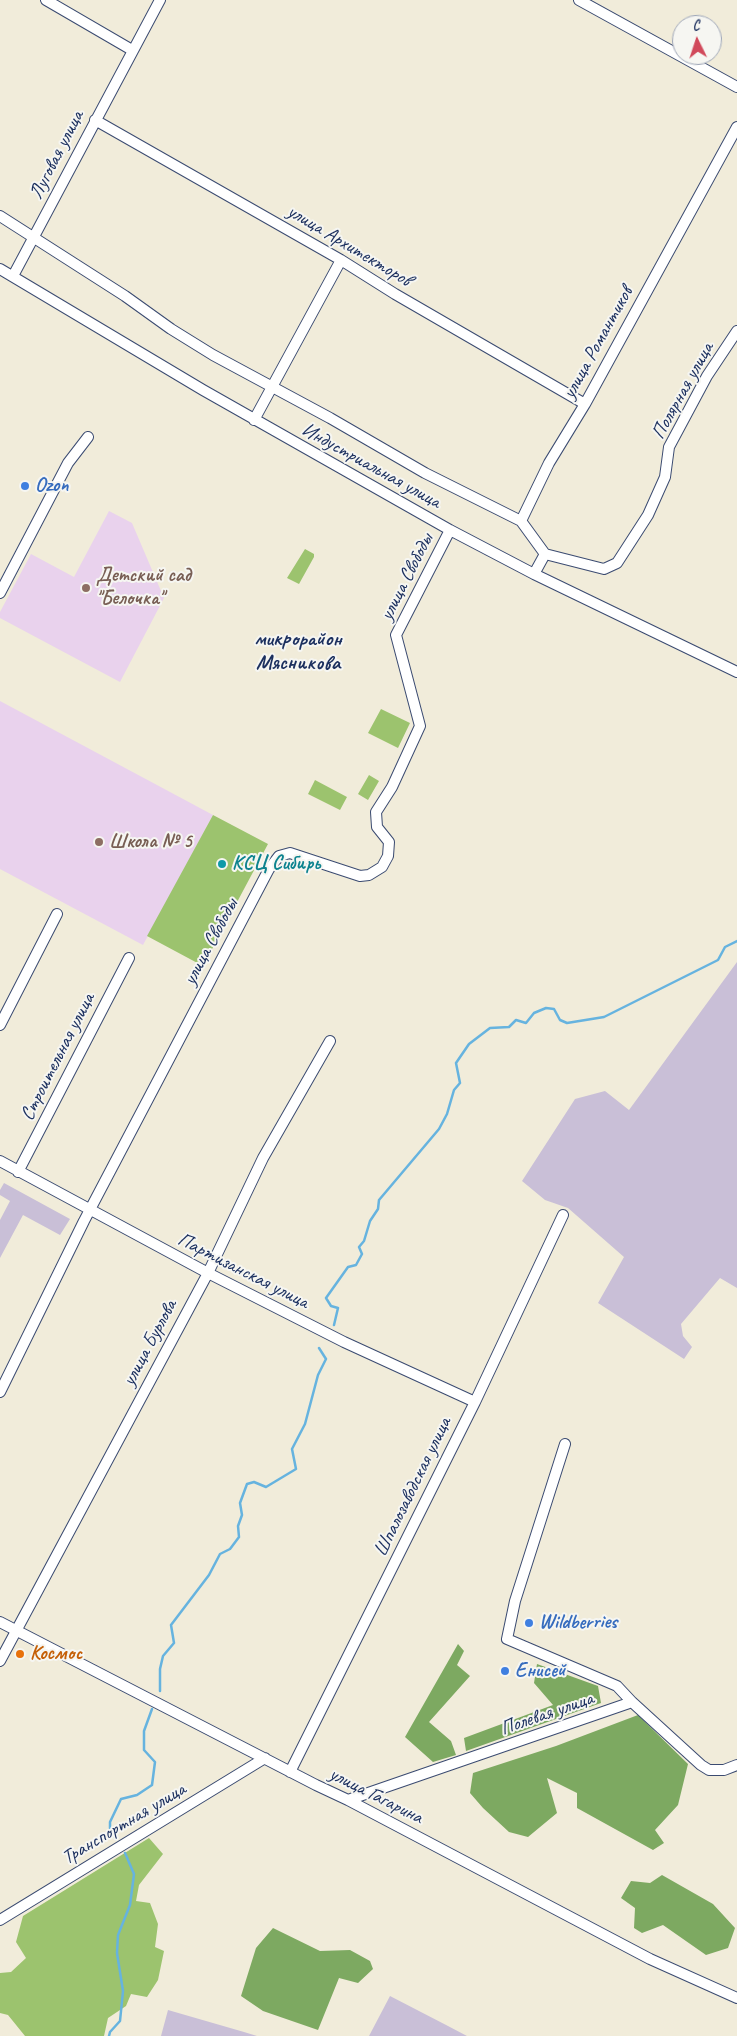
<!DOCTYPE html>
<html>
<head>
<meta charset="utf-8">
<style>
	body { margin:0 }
	#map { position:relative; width:737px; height:2036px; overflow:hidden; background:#f1ecda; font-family:Caveat,sans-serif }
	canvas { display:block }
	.north { position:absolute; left:672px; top:15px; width:50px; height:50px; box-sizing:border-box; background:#f6f6f2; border:1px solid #9ea6b7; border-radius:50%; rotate:356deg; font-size:14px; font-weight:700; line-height:20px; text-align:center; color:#1b2f5e }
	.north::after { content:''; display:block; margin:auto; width:18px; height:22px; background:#d1495b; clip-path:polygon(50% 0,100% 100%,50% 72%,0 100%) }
</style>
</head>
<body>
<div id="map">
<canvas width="737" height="2036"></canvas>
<div class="north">С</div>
</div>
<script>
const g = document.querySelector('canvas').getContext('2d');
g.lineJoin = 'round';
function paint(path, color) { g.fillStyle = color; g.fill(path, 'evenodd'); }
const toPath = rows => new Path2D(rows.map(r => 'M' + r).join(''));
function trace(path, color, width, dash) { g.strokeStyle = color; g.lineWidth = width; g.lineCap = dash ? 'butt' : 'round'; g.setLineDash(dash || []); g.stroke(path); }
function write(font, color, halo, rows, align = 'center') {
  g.font = font + ' Caveat,sans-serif'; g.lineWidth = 4; g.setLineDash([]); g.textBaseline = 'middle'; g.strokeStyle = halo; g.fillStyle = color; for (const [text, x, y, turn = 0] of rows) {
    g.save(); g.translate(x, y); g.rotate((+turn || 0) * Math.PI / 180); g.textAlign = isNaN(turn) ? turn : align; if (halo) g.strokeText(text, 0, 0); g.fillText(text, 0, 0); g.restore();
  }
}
const built = toPath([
	[109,511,132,523,164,598,120,682,0,618,0,612,31,554,74,577],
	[0,701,213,815,143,945,0,869]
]);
const industrial = toPath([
	[737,962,737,1288,720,1278,681,1324,683,1336,692,1347,684,1359,598,1303,624,1257,568,1208,545,1200,522,1181,575,1099,605,1091,629,1110],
	[4,1183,70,1219,60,1235,23,1215,0,1258,0,1220,10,1201,0,1195,0,1190],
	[390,1996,448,2026,467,2036,369,2036],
	[168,2010,244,2032,257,2036,161,2036]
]);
const green = toPath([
	[305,549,314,554,314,557,299,584,287,578],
	[381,709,410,723,398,748,368,733],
	[369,775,379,781,368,800,358,794],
	[315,780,347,797,340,810,308,794],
	[213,815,268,844,203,966,147,936],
	[149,1838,163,1854,139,1885,136,1901,150,1903,158,1924,155,1947,164,1951,158,1980,147,1997,131,1994,126,2006,108,2018,104,2036,25,2036,8,2015,0,2013,0,1973,11,1972,26,1958,16,1942,23,1916]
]);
const forest = toPath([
	[458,1644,464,1651,457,1665,470,1676,429,1722,451,1741,456,1755,433,1762,405,1737],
	[537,1664,598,1686,601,1703,466,1751,464,1738,553,1705,534,1683],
	[638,1715,688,1764,678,1805,655,1830,664,1843,653,1850,577,1808,577,1793,547,1778,557,1813,528,1837,509,1832,483,1808,470,1793,473,1773,556,1746],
	[662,1875,713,1904,735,1928,728,1948,706,1955,663,1925,642,1933,634,1928,635,1908,621,1898,631,1881,650,1883],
	[273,1928,320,1951,350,1950,370,1961,373,1969,358,1983,339,1978,318,2030,263,2011,241,1996,256,1948]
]);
const stream = toPath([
	[334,1325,338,1308,331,1306,326,1298,348,1267,356,1265,362,1254,359,1247,364,1241,370,1221,378,1209,379,1200,439,1129,447,1114,454,1090,460,1083,456,1063,469,1044,490,1028,509,1027,516,1020,526,1023,534,1013,546,1008,554,1009,560,1020,567,1023,604,1017,718,960,725,947,737,941],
	[160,1691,160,1669,163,1656,174,1643,171,1625,209,1575,220,1554,230,1549,239,1537,238,1526,242,1515,240,1503,247,1484,254,1482,266,1487,296,1469,292,1449,305,1424,318,1375,326,1359,319,1348],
	[116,1839,110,1830,110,1822,121,1799,137,1795,152,1785,155,1762,144,1750,144,1731,152,1709],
	[109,2036,110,2032,120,2021,123,1991,117,1953,118,1935,130,1905,134,1874,125,1853]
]);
const minor = toPath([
	[46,0,132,50],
	[579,0,737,87],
	[95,120,341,260,395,294,585,404],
	[0,216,125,296,171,329,213,355,330,418,425,473,521,521],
	[0,269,203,390,450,530,534,574,737,672],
	[13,276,160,0],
	[254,420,341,260],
	[545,554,604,569,617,563,648,515,665,477,669,447,707,376,737,331],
	[534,574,545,554,521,521,549,463,585,404,737,127],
	[0,593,68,463,88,437],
	[0,1025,57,914],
	[0,1161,208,1273,344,1342,475,1402],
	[18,1172,129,958],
	[0,1392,84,1221,269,869,279,856,290,853,360,876,369,875,382,867,388,856,389,842,377,827,376,812,392,787,420,726,396,635,450,530],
	[565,1444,515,1601,507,1639,617,1686,632,1702],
	[0,1622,316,1785,348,1800,650,1959,737,1998],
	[0,1661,208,1273,263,1158,330,1041],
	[290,1772,475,1402,563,1215],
	[348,1800,632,1702,701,1765,709,1770,724,1770,737,1765],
	[0,1920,265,1758]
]);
const markers = [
	[25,486,5,"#3f7fe0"],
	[86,588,5,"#8d6e63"],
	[99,842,5,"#8d6e63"],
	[222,864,5,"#0f9aa8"],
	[529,1623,5,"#3f7fe0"],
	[20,1654,5,"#e8710a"],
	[505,1671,5,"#3f7fe0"]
];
const streetNames = [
	["Луговая улица",57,155,-63],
	["улица Архитекторов",349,246,31],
	["улица Романтиков",598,343,-61],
	["Полярная улица",683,391,-61],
	["Индустриальная улица",371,466,29],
	["улица Свободы",407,577,-63],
	["улица Свободы",211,942,-62],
	["Строительная улица",58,1057,-63],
	["Партизанская улица",243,1271,27],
	["улица Бурлова",150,1343,-62],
	["Шпалозаводская улица",413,1487,-64],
	["Полевая улица",547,1714,-19],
	["улица Гагарина",376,1796,27],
	["Транспортная улица",124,1824,-31]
];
const shopNames = [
	["Ozon",35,486],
	["Wildberries",539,1623],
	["Енисей",515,1671]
];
const educationNames = [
	["Детский сад",96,576],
	["\"Белочка\"",96,599],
	["Школа № 5",109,842]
];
const cultureNames = [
	["КСЦ Сибирь",232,864]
];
const foodNames = [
	["Космос",30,1654]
];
const neighbourhoodNames = [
	["микрорайон",298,639],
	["Мясникова",298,663]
];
paint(built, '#e9d2ed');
paint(industrial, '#c9bfd7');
paint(green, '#9cc36e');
paint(forest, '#7da961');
trace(stream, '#66b3df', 2.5);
trace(minor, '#3b4b71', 12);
trace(minor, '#fff', 10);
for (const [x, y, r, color] of markers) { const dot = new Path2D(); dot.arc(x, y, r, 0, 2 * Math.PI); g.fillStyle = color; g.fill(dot); trace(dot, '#f6f6f2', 2); }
write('20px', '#1b2f5e', '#f6f6f2', streetNames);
write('bold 20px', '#366cbe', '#f6f6f2', shopNames, 'left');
write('bold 20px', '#785e54', '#f6f6f2', educationNames, 'left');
write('bold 20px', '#0d838f', '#f6f6f2', cultureNames, 'left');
write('bold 20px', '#c56008', '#f6f6f2', foodNames, 'left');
write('bold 21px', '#1b2f5e', '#f6f6f2', neighbourhoodNames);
</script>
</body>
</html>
